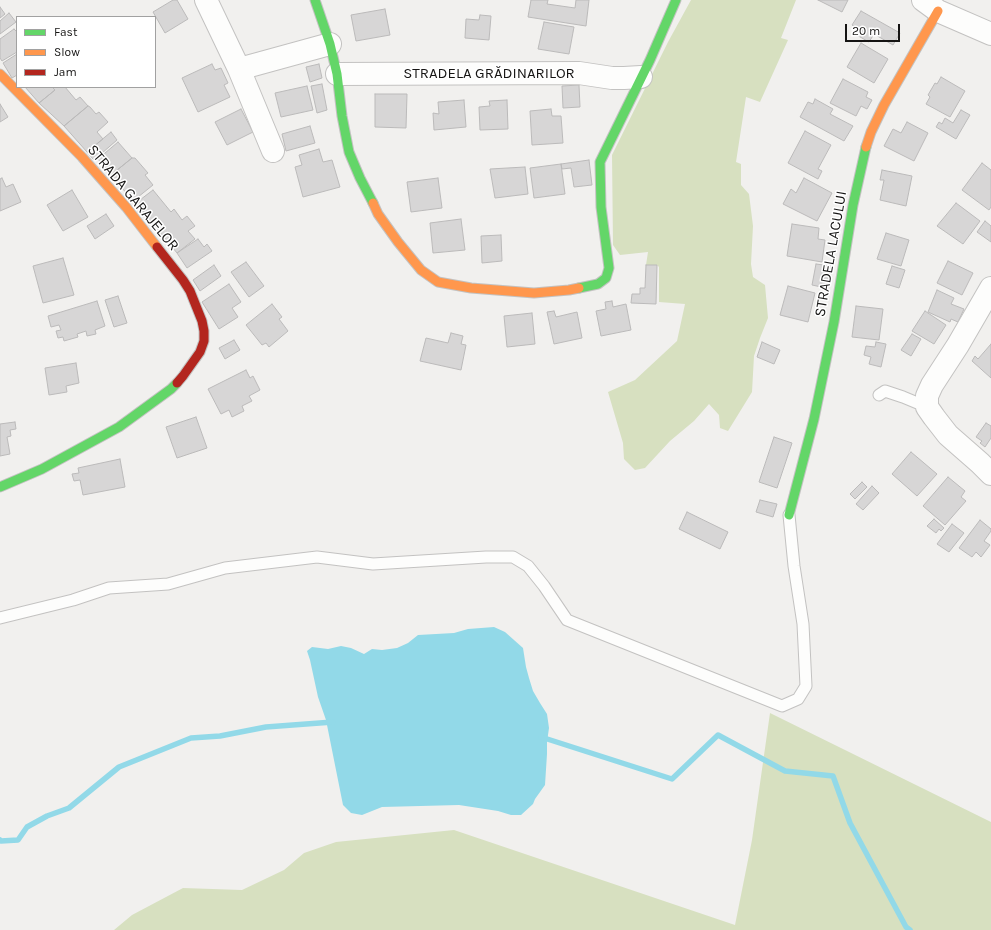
<!DOCTYPE html>
<html>
<head>
<meta charset="utf-8">
<style>
	body { margin:0 }
	#map { position:relative; width:991px; height:930px; overflow:hidden; background:#f1f0ee; font-family:Karla,sans-serif }
	canvas { display:block }
	.legend { position:absolute; left:16px; top:16px; width:140px; height:72px; box-sizing:border-box; background:#fff; border:1px solid #a1a1a1; margin:0; padding:5px 7px; list-style:none; font-size:12px; color:#151413 }
	.legend li { display:flex; align-items:center; gap:8px; height:20px }
	.legend b { width:20px; border:1px solid #a1a1a1 }
	.scale { position:absolute; left:845px; top:24px; width:55px; height:18px; box-sizing:border-box; border:2px solid #151413; border-top:0; padding-left:5px; font-size:12px; line-height:14px; white-space:nowrap; color:#151413; -webkit-text-stroke:3px #fff; paint-order:stroke }
</style>
</head>
<body>
<div id="map">
<canvas width="991" height="930"></canvas>
<ul class="legend">
<li><b style="height:5px;background:#63d668"></b>Fast</li>
<li><b style="height:5px;background:#ff974d"></b>Slow</li>
<li><b style="height:5px;background:#b3261e"></b>Jam</li>
</ul>
<div class="scale">20 m</div>
</div>
<script>
const g = document.querySelector('canvas').getContext('2d');
g.lineJoin = 'round';
function paint(path, color) { g.fillStyle = color; g.fill(path, 'evenodd'); }
const toPath = rows => new Path2D(rows.map(r => 'M' + r).join(''));
function trace(path, color, width, dash) { g.strokeStyle = color; g.lineWidth = width; g.lineCap = dash ? 'butt' : 'round'; g.setLineDash(dash || []); g.stroke(path); }
function write(font, color, halo, rows, align = 'center') {
  g.font = font + ' Karla,sans-serif'; g.lineWidth = 3; g.setLineDash([]); g.textBaseline = 'middle'; g.strokeStyle = halo; g.fillStyle = color; for (const [text, x, y, turn = 0] of rows) {
    g.save(); g.translate(x, y); g.rotate((+turn || 0) * Math.PI / 180); g.textAlign = isNaN(turn) ? turn : align; if (halo) g.strokeText(text, 0, 0); g.fillText(text, 0, 0); g.restore();
  }
}
const green = toPath([
	[691,0,796,0,781,38,788,40,760,102,746,97,736,162,741,164,741,185,749,194,753,226,751,264,753,277,765,285,768,318,760,338,754,356,752,392,728,431,720,428,719,415,709,404,694,421,670,441,645,468,635,470,624,459,623,443,608,392,635,380,677,341,685,304,659,302,659,267,657,265,646,265,648,252,620,255,613,245,612,155,668,42],
	[770,713,991,822,991,930,114,930,132,915,183,888,242,890,284,870,304,853,336,842,454,830,735,925,752,840]
]);
const water = toPath([
	[494,627,505,632,523,648,526,667,529,678,533,691,540,703,547,714,549,728,547,742,547,754,545,785,535,799,533,804,521,815,511,815,498,811,459,805,382,807,362,815,351,813,343,805,326,720,318,697,310,660,307,651,312,647,328,649,341,646,351,648,364,654,372,649,382,650,397,648,408,643,418,635,454,633,468,629]
]);
const stream = toPath([
	[541,737,672,779,718,735,785,771,833,776,850,823,906,927,910,930],
	[0,840,1,841,18,840,27,827,47,816,69,808,119,767,191,738,220,736,266,727,333,722]
]);
const building = toPath([
	[173,0,177,0,188,19,165,33,153,12,173,0],
	[531,0,548,0,547,4,575,8,576,0,589,0,586,26,528,17,531,0],
	[818,0,848,0,842,12,818,0],
	[0,7,5,14,0,18,0,7],
	[385,9,390,35,356,41,351,15,385,9],
	[861,11,900,33,893,45,874,34,869,42,853,33,856,28,852,25,861,11],
	[9,13,16,22,0,34,0,21,9,13],
	[480,15,491,16,489,40,465,38,466,19,479,20,480,15],
	[544,22,574,27,569,54,538,49,544,22],
	[14,29,17,32,17,52,2,61,0,58,0,39,14,29],
	[861,43,888,59,874,83,847,67,861,43],
	[17,54,17,75,12,78,3,63,17,54],
	[212,64,215,70,221,68,228,83,224,85,230,97,198,112,182,78,212,64],
	[319,64,322,78,310,82,306,67,319,64],
	[941,77,965,91,950,117,926,104,930,97,928,95,935,83,937,84,941,77],
	[843,79,868,92,866,97,872,100,867,109,861,106,856,116,830,103,843,79],
	[322,84,327,110,317,113,311,86,322,84],
	[579,85,580,107,563,108,562,86,579,85],
	[307,86,313,110,281,117,275,93,307,86],
	[25,87,52,87,55,90,39,103,25,87],
	[55,87,65,87,76,100,80,97,88,106,64,126,39,103,55,90,53,88,55,87],
	[375,94,407,94,406,128,375,127,375,94],
	[815,99,833,109,830,114,853,126,844,141,800,117,808,102,813,104,815,99],
	[464,100,466,127,434,130,433,113,439,114,438,102,464,100],
	[507,100,508,129,480,130,479,107,490,106,489,101,507,100],
	[0,104,8,117,0,122,0,104],
	[88,106,90,107,96,114,99,112,108,122,97,132,103,139,87,152,64,126,88,106],
	[241,109,253,132,227,145,215,122,241,109],
	[551,109,552,116,561,116,563,143,532,145,530,111,551,109],
	[961,110,970,115,956,139,936,127,939,122,942,124,945,118,953,123,961,110],
	[907,122,928,133,914,161,884,146,893,129,901,133,907,122],
	[310,126,315,143,286,151,282,134,310,126],
	[805,131,831,145,818,169,822,171,818,179,788,163,805,131],
	[111,132,117,140,94,160,87,152,111,132],
	[118,142,132,158,111,175,98,159,118,142],
	[319,149,323,162,332,160,340,187,303,197,295,167,302,165,299,155,319,149],
	[132,158,135,158,148,173,145,175,153,185,133,201,111,175,132,158],
	[589,160,592,185,574,187,571,168,562,169,561,164,589,160],
	[982,163,991,170,991,207,989,210,962,190,982,163],
	[561,164,565,194,534,198,530,168,561,164],
	[525,167,528,194,495,198,490,169,525,167],
	[882,170,912,176,906,206,880,200,884,180,880,180,882,170],
	[2,178,6,187,13,184,21,202,0,211,0,179,2,178],
	[438,178,442,208,411,212,407,182,438,178],
	[804,178,832,193,817,221,783,204,791,189,796,193,804,178],
	[72,190,88,217,63,231,47,205,72,190],
	[153,190,171,212,174,209,182,220,187,216,195,226,188,231,195,239,177,253,136,203,153,190],
	[956,203,980,221,963,244,937,226,956,203],
	[106,214,114,226,95,239,87,226,106,214],
	[461,219,465,250,433,253,430,223,461,219],
	[985,221,991,226,991,242,977,232,985,221],
	[792,224,819,228,818,239,825,240,822,262,787,256,792,224],
	[886,233,909,240,901,266,877,259,886,233],
	[501,235,502,261,482,263,481,236,501,235],
	[198,239,204,247,207,244,212,251,187,268,177,253,198,239],
	[63,258,74,295,43,303,33,266,63,258],
	[948,261,973,273,962,295,937,283,948,261],
	[246,262,264,286,249,297,231,272,246,262],
	[816,264,831,266,826,288,812,285,816,264],
	[214,265,221,276,200,291,193,280,214,265],
	[646,265,657,265,656,304,631,303,632,294,640,294,640,288,645,288,646,265],
	[892,266,905,270,899,288,886,284,892,266],
	[229,284,241,302,232,308,238,317,219,329,202,302,229,284],
	[788,286,815,293,808,322,780,315,788,286],
	[937,290,954,298,951,304,964,309,958,322,951,319,950,322,928,312,937,290],
	[118,296,127,323,114,327,105,300,118,296],
	[97,301,105,326,95,330,96,334,87,336,86,331,77,334,78,337,64,341,63,337,58,338,56,331,61,330,59,325,51,327,48,316,97,301],
	[612,301,613,307,626,304,631,330,601,336,596,311,606,309,605,302,612,301],
	[272,304,282,317,279,319,288,331,269,347,266,343,262,345,246,325,272,304],
	[856,306,883,309,879,340,852,337,856,306],
	[554,311,556,317,577,312,582,338,554,344,547,312,554,311],
	[925,311,946,325,934,344,912,331,925,311],
	[532,313,535,344,507,347,504,316,532,313],
	[451,333,463,336,461,344,466,345,461,370,420,361,426,338,448,343,451,333],
	[912,334,921,339,911,356,901,350,912,334],
	[234,340,240,350,225,359,219,348,234,340],
	[762,342,780,350,774,364,757,357,762,342],
	[876,342,886,344,881,367,869,364,871,357,864,355,866,346,875,347,876,342],
	[991,344,991,378,972,361,975,356,978,359,991,344],
	[76,363,79,383,66,386,67,392,49,395,45,368,76,363],
	[246,370,250,378,253,376,260,390,249,396,252,401,242,406,244,411,232,417,229,410,221,414,208,389,246,370],
	[196,417,207,448,177,458,166,427,196,417],
	[15,422,16,429,10,430,11,436,7,437,10,454,0,456,0,424,15,422],
	[986,423,991,426,991,438,985,447,980,443,982,441,976,437,986,423],
	[774,437,792,443,777,488,759,482,774,437],
	[911,452,937,474,917,496,892,474,911,452],
	[120,459,125,487,83,495,80,480,74,481,72,474,79,473,78,468,120,459],
	[948,477,965,491,961,497,966,501,945,525,923,506,948,477],
	[862,482,867,487,855,499,850,494,862,482],
	[872,486,879,493,863,510,856,504,872,486],
	[760,500,777,504,773,517,756,512,760,500],
	[687,512,728,532,720,549,679,529,687,512],
	[934,519,944,528,941,531,939,529,936,533,927,526,934,519],
	[980,520,991,529,991,531,984,541,990,545,981,557,976,552,972,557,959,548,980,520],
	[952,524,964,533,949,552,937,544,952,524]
]);
const lane = toPath([
	[879,395,885,391,903,397,927,407],
	[0,618,73,600,109,588,168,584,225,568,317,557,373,564,486,557,513,557,528,566,544,586,567,620,782,706,798,699,806,686,803,624,794,566,789,515]
]);
const street = toPath([
	[206,0,239,69,273,151],
	[923,0,938,11,991,34],
	[239,69,330,44],
	[337,74,579,73,612,78,624,78,641,77],
	[991,288,958,345,932,385,927,396,927,407,934,417,948,435,980,463,991,474]
]);
const fast = toPath([
	[315,0,330,44,337,74,342,116,349,152,360,178,373,203],
	[579,288,598,284,606,278,609,268,601,207,600,162,650,60,676,0],
	[0,487,42,469,119,427,171,389,177,383],
	[789,515,814,419,834,322,853,205,866,147]
]);
const slow = toPath([
	[0,74,82,157,126,207,157,247],
	[866,147,871,132,884,105,938,11],
	[373,203,378,214,398,242,421,270,438,282,471,288,534,293,569,290,579,288]
]);
const jam = toPath([
	[157,247,183,280,190,291,202,321,204,331,204,341,200,352,183,376,177,383]
]);
const streetNames = [
	["STRADELA GRĂDINARILOR",489,74],
	["STRADA GARAJELOR",133,198,50],
	["STRADELA LACULUI",831,254,-80]
];
paint(green, '#d7e0c0');
paint(water, '#92d9e8');
trace(stream, '#92d9e8', 5.5);
paint(building, '#d7d6d6');
trace(building, '#bbbaba', 1);
trace(lane, '#c3c2c1', 13);
trace(street, '#c3c2c1', 24);
trace(fast, '#c3c2c1', 11);
trace(slow, '#c3c2c1', 11);
trace(jam, '#c3c2c1', 11);
trace(lane, '#fdfdfc', 11);
trace(street, '#fdfdfc', 22);
trace(fast, '#63d668', 9);
trace(slow, '#ff974d', 9);
trace(jam, '#b3261e', 9);
write('15px', '#151413', '#fff', streetNames);
</script>
</body>
</html>
